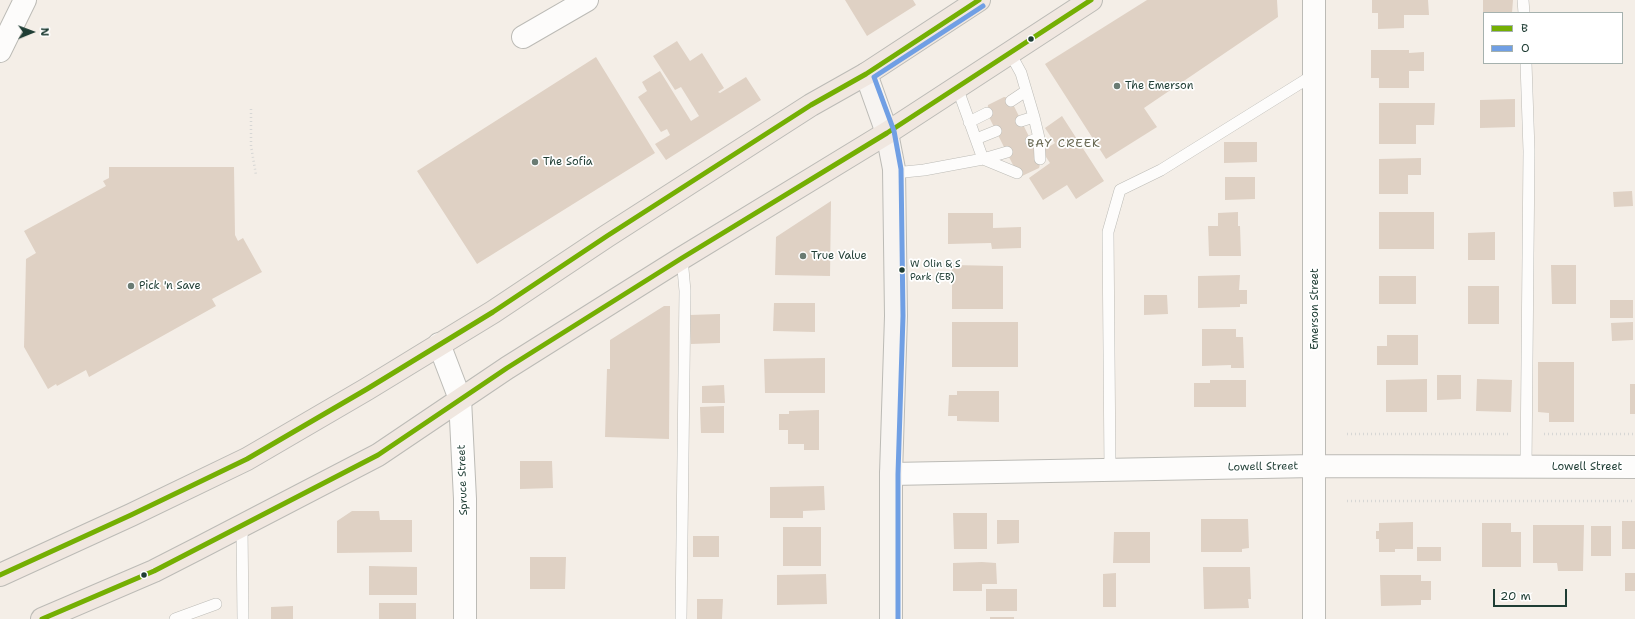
<!DOCTYPE html>
<html>
<head>
<meta charset="utf-8">
<style>
	body { margin:0 }
	#map { position:relative; width:1635px; height:619px; overflow:hidden; background:#f4eee7; font-family:"Shantell Sans",sans-serif }
	canvas { display:block }
	.legend { position:absolute; left:1483px; top:12px; width:140px; height:52px; box-sizing:border-box; background:#fff; border:1px solid #a5b1ae; margin:0; padding:5px 7px; list-style:none; font-size:12px; color:#1f3d34 }
	.legend li { display:flex; align-items:center; gap:8px; height:20px }
	.legend b { width:20px; border:1px solid #a5b1ae }
	.north { position:absolute; left:12px; top:12px; width:40px; height:40px; -webkit-text-stroke:3px #fff; paint-order:stroke; rotate:89deg; font-size:11px; font-weight:700; line-height:16px; text-align:center; color:#1f3d34 }
	.north::after { content:''; display:block; margin:auto; width:14px; height:18px; background:#1f3d34; clip-path:polygon(50% 0,100% 100%,50% 72%,0 100%) }
	.scale { position:absolute; left:1493px; top:589px; width:74px; height:18px; box-sizing:border-box; border:2px solid #1f3d34; border-top:0; padding-left:5px; font-size:12px; line-height:14px; white-space:nowrap; color:#1f3d34; -webkit-text-stroke:3px #fff; paint-order:stroke }
</style>
</head>
<body>
<div id="map">
<canvas width="1635" height="619"></canvas>
<ul class="legend">
<li><b style="height:5px;background:#74af03"></b>B</li>
<li><b style="height:5px;background:#709fe4"></b>O</li>
</ul>
<div class="north">N</div>
<div class="scale">20 m</div>
</div>
<script>
const g = document.querySelector('canvas').getContext('2d');
g.lineJoin = 'round';
function paint(path, color) { g.fillStyle = color; g.fill(path, 'evenodd'); }
const toPath = rows => new Path2D(rows.map(r => 'M' + r).join(''));
function trace(path, color, width, dash) { g.strokeStyle = color; g.lineWidth = width; g.lineCap = dash ? 'butt' : 'round'; g.setLineDash(dash || []); g.stroke(path); }
function write(font, color, halo, rows, align = 'center') {
  g.font = font + ' "Shantell Sans",sans-serif'; g.lineWidth = 3.5; g.setLineDash([]); g.textBaseline = 'middle'; g.strokeStyle = halo; g.fillStyle = color; for (const [text, x, y, turn = 0] of rows) {
    g.save(); g.translate(x, y); g.rotate((+turn || 0) * Math.PI / 180); g.textAlign = isNaN(turn) ? turn : align; if (halo) g.strokeText(text, 0, 0); g.fillText(text, 0, 0); g.restore();
  }
}
const building = toPath([
	[845,0,913,0,916,5,867,36],
	[1147,0,1277,0,1278,17,1144,108,1157,127,1106,159,1045,64],
	[1372,0,1428,0,1429,15,1404,15,1404,28,1378,29,1378,13,1372,13],
	[1483,0,1513,0,1512,13,1483,13],
	[677,41,690,61,702,53,724,88,718,92,720,93,746,77,761,100,666,160,655,144,670,135,667,129,661,132,638,97,647,91,642,82,660,71,691,121,699,116,681,87,675,90,653,56],
	[1371,50,1409,50,1409,53,1424,52,1424,71,1409,71,1409,88,1379,88,1379,78,1371,78],
	[596,57,655,153,477,264,417,171],
	[1004,97,1010,98,1041,161,1039,168,1022,176,1017,173,987,113,988,105],
	[1515,99,1515,127,1480,128,1480,100],
	[1379,103,1435,103,1434,125,1416,125,1416,144,1379,144],
	[1062,116,1104,181,1076,199,1067,185,1043,200,1029,178,1050,163,1042,151,1055,143,1045,128],
	[1224,142,1257,142,1257,162,1224,163],
	[1421,158,1421,175,1408,175,1408,194,1379,194,1379,159],
	[109,167,234,167,235,235,238,241,243,238,262,272,212,299,216,306,89,377,86,370,57,386,56,384,48,389,24,347,26,259,36,253,24,231,106,186,103,181,109,178],
	[1225,177,1255,177,1255,199,1225,200],
	[1632,191,1633,206,1614,207,1613,192],
	[831,201,830,276,775,275,776,237],
	[1238,212,1238,226,1240,226,1241,256,1209,256,1208,226,1218,226,1218,213],
	[1379,212,1434,212,1434,249,1379,249],
	[948,213,993,213,993,228,1021,227,1021,248,992,249,991,243,948,244],
	[1495,232,1495,260,1468,260,1468,233],
	[952,265,1003,266,1003,309,952,309],
	[1551,265,1576,265,1576,304,1552,304],
	[1240,275,1239,290,1247,290,1247,304,1240,304,1240,307,1198,308,1198,276],
	[1379,276,1416,276,1416,304,1379,304],
	[1468,286,1499,286,1499,324,1468,324],
	[1144,295,1167,295,1168,314,1144,315],
	[1610,300,1633,300,1633,318,1610,318],
	[774,303,815,303,815,332,773,331],
	[664,306,670,306,669,439,605,437,607,369,610,369,610,340],
	[720,314,720,343,691,344,690,315],
	[952,322,1018,322,1018,367,952,367],
	[1633,322,1633,340,1612,341,1611,323],
	[1202,329,1236,329,1236,337,1243,337,1244,368,1231,368,1231,365,1202,366],
	[1387,335,1418,335,1418,365,1377,365,1377,346,1387,346],
	[825,358,825,393,765,393,764,359],
	[1538,362,1574,362,1574,422,1549,422,1549,413,1538,412],
	[1437,375,1461,375,1461,399,1437,400],
	[1427,379,1427,412,1386,412,1386,380],
	[1477,379,1512,380,1511,412,1476,411],
	[1210,380,1246,380,1246,407,1194,407,1194,383,1210,383],
	[1630,384,1635,384,1635,414,1630,414],
	[724,385,725,403,702,403,702,386],
	[957,391,999,391,999,422,957,421,957,416,948,416,949,395,957,395],
	[724,406,724,433,701,433,700,407],
	[819,410,819,450,804,450,804,444,788,444,788,430,779,430,779,414,789,414,789,411],
	[520,461,552,461,553,488,520,489],
	[824,486,825,510,803,511,803,518,770,518,770,487],
	[352,511,379,511,380,520,412,520,412,552,337,553,337,521],
	[953,513,987,513,987,549,954,549],
	[1201,519,1248,519,1249,548,1242,549,1242,552,1201,552],
	[997,520,1019,520,1019,543,997,544],
	[1622,521,1635,521,1635,549,1622,549],
	[1413,522,1413,549,1395,549,1395,552,1379,552,1379,539,1376,539,1376,531,1379,531,1379,523],
	[1482,523,1511,523,1511,532,1521,532,1521,567,1482,567],
	[1533,525,1584,525,1583,571,1558,571,1557,563,1533,563],
	[1591,526,1611,526,1611,556,1591,556],
	[783,527,821,527,821,566,783,566],
	[1114,532,1150,532,1150,563,1113,563],
	[693,536,719,536,719,557,693,557],
	[1417,547,1441,547,1441,561,1417,561],
	[530,557,566,557,565,589,530,589],
	[982,562,996,563,997,584,982,584,982,591,953,591,953,563],
	[369,566,417,567,417,595,369,595],
	[1203,567,1250,567,1251,599,1248,599,1249,608,1204,609],
	[1116,573,1116,607,1103,607,1103,574],
	[1625,573,1635,573,1635,591,1625,591],
	[826,574,827,604,777,605,777,575],
	[1380,575,1421,575,1421,581,1431,581,1431,600,1421,600,1421,605,1381,606],
	[986,589,1017,589,1017,611,986,611],
	[697,599,723,599,722,619,697,619],
	[379,603,416,603,416,619,379,619],
	[293,606,293,619,271,619,271,607],
	[990,617,1014,617,1014,619,990,619]
]);
const path = toPath([
	[251,109,251,146,256,175],
	[1347,434,1509,434],
	[1544,434,1635,434],
	[1347,501,1635,501]
]);
const lane = toPath([
	[1523,0,1524,13],
	[1010,53,1021,73,1034,117,1039,138,1031,141],
	[1526,63,1529,151,1526,467],
	[1011,101,1026,91],
	[1021,121,1034,117],
	[969,122,987,113],
	[1039,138,1040,159],
	[976,139,996,131],
	[983,159,1017,173],
	[983,159,1007,152],
	[894,173,924,170,983,159,957,87],
	[1110,471,1108,232,1120,190,1161,170,1315,74],
	[242,526,243,619],
	[175,619,216,604],
	[681,619,685,291,682,258]
]);
const street = toPath([
	[523,37,587,0],
	[0,51,25,0],
	[439,344,460,399,465,499,465,619],
	[891,474,1314,466,1635,467],
	[1314,619,1314,0]
]);
const secondary = toPath([
	[866,74,887,133,894,169,896,316,891,474,891,619]
]);
const primary = toPath([
	[0,575,131,515,247,459,367,389,493,312,607,236,811,105,866,74,979,0],
	[42,619,154,571,199,548,378,455,507,368,682,258,887,133,1091,0]
]);
const bus1 = toPath([
	[0,575,131,515,247,459,367,389,493,312,607,236,811,105,866,74,979,0],
	[42,619,154,571,378,455,507,368,682,258,887,133,1091,0]
]);
const bus2 = toPath([
	[898,619,898,474,903,316,901,169,894,131,874,77,983,6]
]);
const markers = [
	[1031,39,3.5,"#1f3d34"],
	[1117,86,4,"#6a7b73"],
	[535,162,4,"#6a7b73"],
	[803,256,4,"#6a7b73"],
	[902,270,3.5,"#1f3d34"],
	[131,286,4,"#6a7b73"],
	[144,575,3.5,"#1f3d34"]
];
const busNames = [
	["W Olin & S",910,264],
	["Park (EB)",910,277]
];
const poiNames = [
	["The Emerson",1125,86],
	["The Sofia",543,162],
	["True Value",811,256],
	["Pick 'n Save",139,286]
];
const streetNames = [
	["Emerson Street",1315,309,-90],
	["Lowell Street",1263,467,-1],
	["Lowell Street",1587,467],
	["Spruce Street",463,480,-92]
];
const neighbourhoodNames = [
	["BAY CREEK",1064,144]
];
paint(building, '#dfd1c4');
trace(lane, '#bcbbb6', 12);
trace(street, '#bcbbb6', 24);
trace(secondary, '#bcbbb6', 24);
trace(primary, '#bcbbb6', 24);
trace(path, '#d7d7d5', 2.5, [1, 3]);
trace(lane, '#fdfcfb', 11);
trace(street, '#fdfcfb', 22);
trace(secondary, '#f7f4f1', 22);
trace(primary, '#f0e7e0', 22);
trace(bus1, '#74af03', 5);
trace(bus2, '#709fe4', 5);
for (const [x, y, r, color] of markers) { const dot = new Path2D(); dot.arc(x, y, r, 0, 2 * Math.PI); g.fillStyle = color; g.fill(dot); trace(dot, '#fff', 1.5); }
write('10px', '#1f3d34', '#fff', busNames, 'left');
write('11px', '#1f3d34', '#fff', poiNames, 'left');
write('11px', '#1f3d34', '#fff', streetNames);
g.letterSpacing = '1px';
write('12px', '#676751', '#fff', neighbourhoodNames);
g.letterSpacing = '0px';
</script>
</body>
</html>
